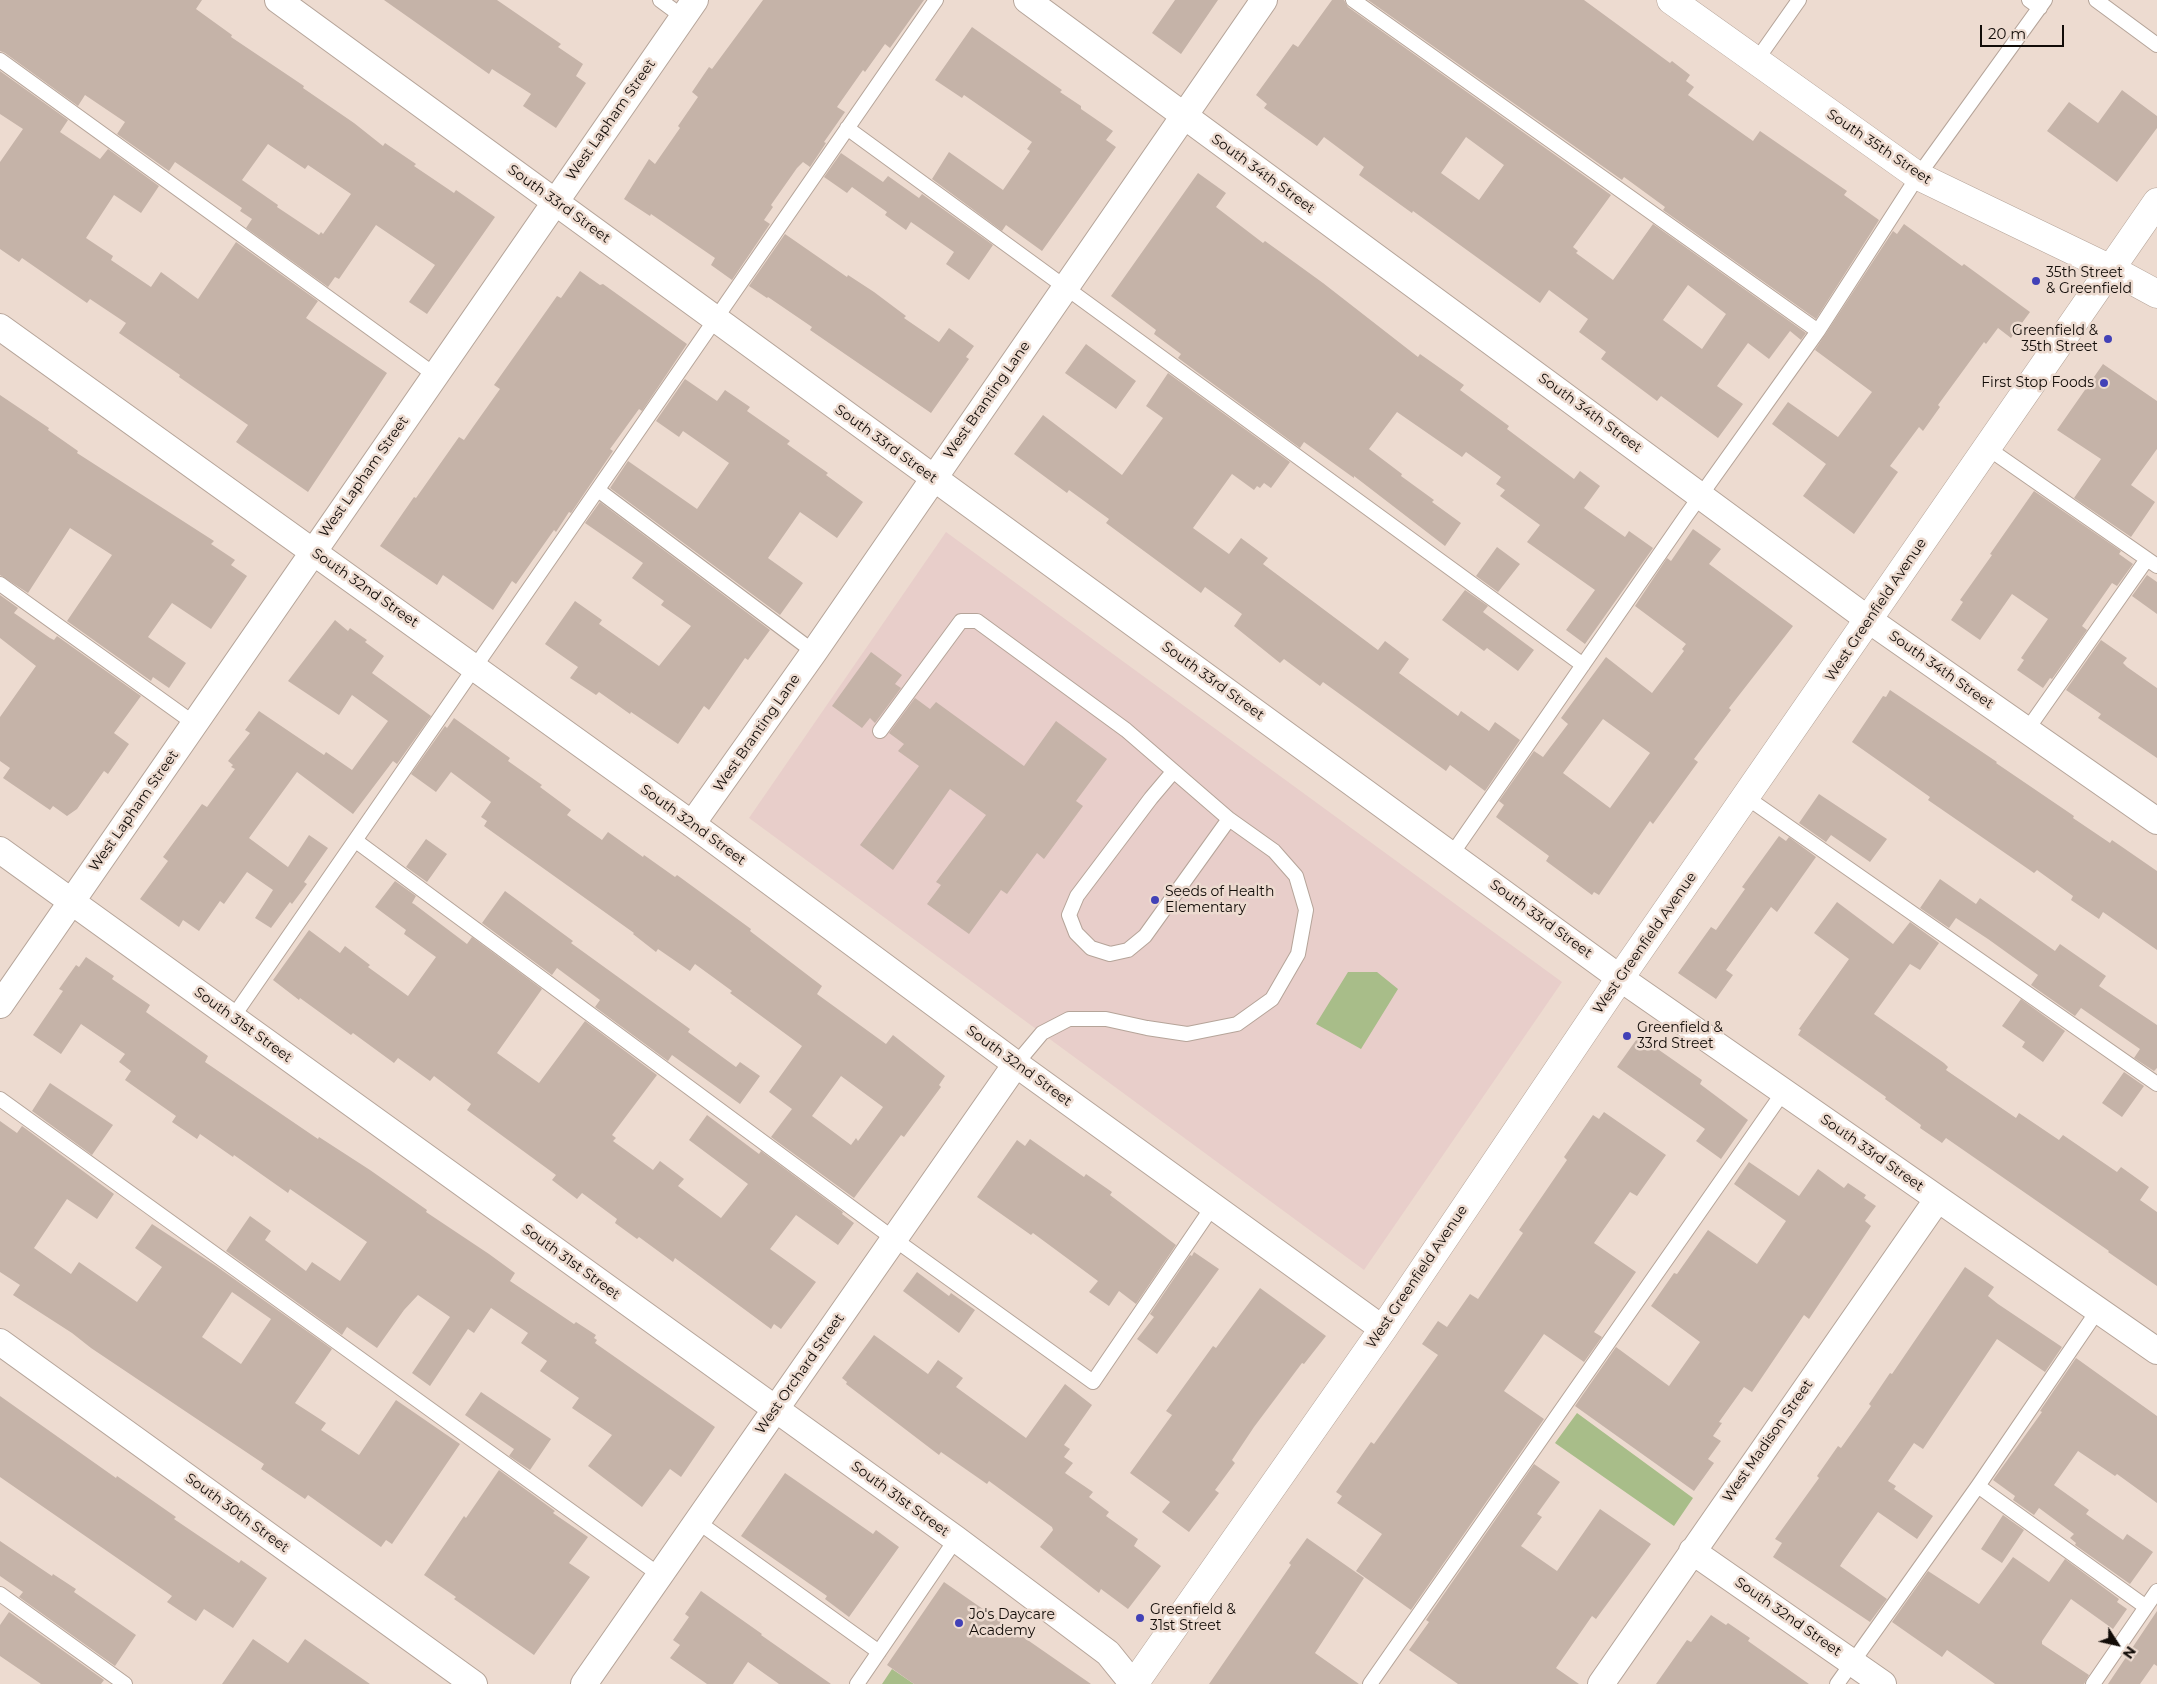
<!DOCTYPE html>
<html>
<head>
<meta charset="utf-8">
<style>
	body { margin:0 }
	#map { position:relative; width:2157px; height:1684px; overflow:hidden; background:#eddbd0; font-family:Montserrat,sans-serif }
	canvas { display:block }
	.north { position:absolute; left:2092px; top:1619px; width:50px; height:50px; -webkit-text-stroke:4px #eddbd0; paint-order:stroke; rotate:125deg; font-size:14px; font-weight:700; line-height:20px; text-align:center; color:#120c08 }
	.north::after { content:''; display:block; margin:auto; width:18px; height:22px; background:#120c08; clip-path:polygon(50% 0,100% 100%,50% 72%,0 100%) }
	.scale { position:absolute; left:1980px; top:25px; width:84px; height:22px; box-sizing:border-box; border:2px solid #120c08; border-top:0; padding-left:6px; font-size:15px; line-height:18px; white-space:nowrap; color:#120c08; -webkit-text-stroke:4px #eddbd0; paint-order:stroke }
</style>
</head>
<body>
<div id="map">
<canvas width="2157" height="1684"></canvas>
<div class="north">N</div>
<div class="scale">20 m</div>
</div>
<script>
const g = document.querySelector('canvas').getContext('2d');
g.lineJoin = 'round';
function paint(path, color) { g.fillStyle = color; g.fill(path, 'evenodd'); }
const toPath = rows => new Path2D(rows.map(r => 'M' + r).join(''));
function trace(path, color, width, dash) { g.strokeStyle = color; g.lineWidth = width; g.lineCap = dash ? 'butt' : 'round'; g.setLineDash(dash || []); g.stroke(path); }
function write(font, color, halo, rows, align = 'center') {
  g.font = font + ' Montserrat,sans-serif'; g.lineWidth = 5; g.setLineDash([]); g.textBaseline = 'middle'; g.strokeStyle = halo; g.fillStyle = color; for (const [text, x, y, turn = 0] of rows) {
    g.save(); g.translate(x, y); g.rotate((+turn || 0) * Math.PI / 180); g.textAlign = isNaN(turn) ? turn : align; if (halo) g.strokeText(text, 0, 0); g.fillText(text, 0, 0); g.restore();
  }
}
const education = toPath([
	[946,532,1562,982,1364,1270,749,818]
]);
const green = toPath([
	[1348,972,1377,972,1398,989,1361,1049,1316,1024],
	[1577,1413,1693,1498,1674,1526,1555,1443],
	[892,1669,914,1684,882,1684]
]);
const building = toPath([
	[0,0,202,0,196,9,232,35,231,37,304,86,303,88,354,123,383,146,385,143,416,164,414,166,454,193,456,190,495,217,427,314,409,302,435,265,376,225,339,279,335,277,328,287,246,228,252,219,240,211,242,208,175,162,169,171,117,134,125,122,85,95,78,106,5,53,0,51],
	[268,144,305,169,308,165,351,194,323,234,321,232,319,235,277,207,278,205,242,180],
	[384,0,497,0,561,44,558,47,583,64,576,76,586,83,556,128,523,106,531,94,492,69,489,74],
	[763,0,924,0,890,48,885,44,865,72,863,70,837,107,845,112,824,142,826,143,810,167,803,162,797,168,771,205,773,207,764,220,770,224,732,280,711,265,715,258,651,214,650,216,624,199,649,159,655,164,680,128,678,126,698,97,692,92,709,67,712,69],
	[1175,0,1218,0,1181,54,1152,33],
	[1332,0,1344,0,1348,7,1611,195,1573,247,1578,251,1576,253,1613,280,1653,224,1806,333,1801,340,1790,331,1769,359,1748,343,1717,386,1743,404,1718,438,1661,396,1657,401,1601,359,1606,352,1579,332,1588,319,1549,290,1540,303,1413,211,1412,213,1359,175,1364,167,1324,137,1317,146,1264,108,1267,104,1256,95,1293,44,1298,47],
	[1466,137,1504,165,1479,200,1441,173],
	[1688,285,1726,314,1702,349,1663,320],
	[1368,0,1584,0,1670,63,1672,61,1690,75,1686,81,1694,87,1688,95,1753,141,1760,131,1847,191,1844,195,1879,220,1816,319,1663,210,1665,207,1624,177,1622,180],
	[972,27,1062,90,1060,92,1081,106,1081,109,1113,131,1106,140,1116,147,1042,251,1006,225,1002,231,932,179,949,152,1003,190,1030,151,1027,149,1032,142,964,95,962,98,935,80],
	[0,71,68,120,60,132,100,159,108,149,159,186,141,213,114,195,86,238,113,256,111,260,151,287,161,272,198,299,236,242,318,301,306,318,387,373,308,492,236,442,248,425,179,377,180,375,119,333,126,323,90,299,87,303,22,258,19,262,0,249,0,162,23,129,0,114],
	[2122,90,2157,116,2157,128,2117,182,2047,131,2069,102,2098,123],
	[841,153,883,182,888,176,919,198,922,194,993,245,969,280,946,264,954,252,911,222,906,230,885,215,887,212,852,187,847,193,824,177],
	[1198,173,1226,193,1216,207,1263,243,1265,241,1323,283,1418,357,1420,354,1464,385,1460,390,1509,426,1507,429,1574,479,1580,471,1600,486,1584,508,1625,537,1629,531,1653,548,1585,644,1566,630,1595,590,1527,542,1540,525,1500,496,1505,490,1496,484,1501,477,1466,452,1462,457,1397,412,1369,449,1402,474,1401,476,1434,500,1432,502,1461,523,1445,546,1354,476,1354,478,1304,442,1300,448,1178,358,1181,354,1154,334,1156,330,1111,296],
	[1904,224,1962,266,1964,264,2030,312,2011,338,1998,328,1986,344,1984,342,1938,405,1940,407,1923,431,1919,427,1890,466,1898,472,1854,534,1803,496,1826,464,1772,424,1788,402,1838,437,1872,392,1815,350,1893,231,1897,234],
	[785,234,847,277,848,275,874,292,906,316,904,318,939,342,949,328,974,346,966,357,969,359,931,413,810,330,812,327,768,297,767,298,749,286],
	[580,271,600,285,603,284,687,344,642,411,639,409,610,449,613,451,571,513,569,512,556,532,554,530,516,584,512,581,493,610,443,575,437,585,380,546,414,497,416,498,459,437,464,440,473,427,500,389,494,385,557,296,561,298],
	[1086,344,1136,381,1116,409,1065,373],
	[2103,364,2157,401,2157,449,2131,485,2155,502,2131,537,2074,498,2101,459,2057,430],
	[1168,373,1290,462,1271,488,1264,483,1260,488,1257,486,1254,490,1232,474,1193,528,1229,554,1241,538,1268,558,1263,564,1378,650,1385,641,1409,659,1399,673,1458,716,1461,711,1489,731,1495,722,1520,740,1485,791,1450,765,1446,771,1323,682,1320,686,1284,659,1280,663,1234,626,1242,614,1205,587,1201,593,1106,523,1109,519,1069,490,1067,493,1014,454,1043,415,1122,475,1163,418,1146,406],
	[685,379,717,401,725,390,750,407,747,411,790,441,787,444,828,473,826,475,863,502,837,538,800,512,768,558,803,583,780,615,610,488,628,461,697,509,729,463,683,431,679,437,656,421],
	[0,395,49,428,48,430,78,451,77,453,214,541,211,544,235,560,231,565,247,576,211,629,172,603,148,637,186,663,169,688,153,677,151,681,67,621,112,555,70,528,28,593,0,575],
	[2034,491,2121,551,2119,554,2133,564,2117,586,2112,583,2082,626,2087,630,2052,679,2050,678,2043,688,2017,670,2024,660,2021,658,2048,619,2012,594,1980,640,1951,620,1963,602,1960,600,1992,555,1990,554],
	[600,502,770,630,748,660,745,658,709,710,704,706,678,744,631,712,630,714,599,692,596,695,570,678,578,667,545,644,575,601,602,620,599,624,659,666,691,626,661,605,664,601,632,578,643,563,585,523],
	[1693,529,1721,549,1709,564,1793,626,1729,708,1731,710,1694,759,1698,762,1653,824,1650,821,1599,895,1594,892,1592,895,1546,861,1549,856,1496,817,1504,805,1499,801,1534,751,1543,757,1568,724,1561,718,1606,657,1652,693,1684,651,1682,649,1686,644,1635,606,1667,558,1671,561],
	[1603,719,1650,753,1610,808,1563,773],
	[1497,547,1520,564,1498,592,1476,576],
	[2147,575,2157,582,2157,614,2132,596],
	[1465,590,1488,606,1483,612,1534,650,1518,671,1487,648,1484,651,1442,620],
	[0,595,18,608,14,613,50,638,54,640,57,636,141,696,114,733,129,744,108,774,104,771,77,809,67,816,53,806,50,810,3,778,10,768,0,761,0,717,36,666,0,638],
	[335,620,348,631,350,628,367,640,365,642,384,656,372,673,431,716,397,764,393,761,353,814,297,772,249,838,288,867,309,835,328,848,304,882,307,884,292,904,290,902,271,928,255,918,273,890,247,872,224,904,220,901,199,931,183,920,179,927,140,899,168,861,163,857,202,804,207,807,235,769,231,767,233,765,228,761,250,733,245,730,259,711,324,755,326,752,352,770,388,721,352,695,339,715,288,681],
	[2101,640,2127,658,2123,663,2127,667,2157,688,2157,758,2098,718,2101,714,2066,690],
	[871,652,902,675,895,684,901,688,875,723,870,718,862,728,832,706],
	[1890,690,1997,762,1996,763,2074,816,2073,818,2110,843,2112,840,2157,871,2157,950,2103,912,2099,919,2071,900,2073,896,2037,870,2034,873,1928,800,1930,797,1852,742,1883,696,1886,697],
	[915,698,930,709,936,702,1024,766,1056,721,1107,759,1076,801,1083,806,1044,859,1037,853,1007,894,1001,890,969,934,927,904,941,885,936,882,986,815,950,789,893,870,860,845,919,766,898,751,904,744,889,733],
	[454,718,510,758,508,761,542,785,540,787,571,810,567,815,602,840,608,832,643,857,644,855,675,877,677,875,751,929,750,931,822,986,817,994,886,1044,893,1035,945,1076,939,1085,941,1087,904,1137,901,1135,854,1198,771,1137,792,1109,769,1092,802,1046,730,993,732,991,695,964,690,971,658,949,656,952,633,934,634,933,484,826,487,821,481,817,491,802,451,772,436,792,411,774,445,726,447,728],
	[841,1076,883,1107,858,1141,856,1138,851,1145,812,1116],
	[1819,794,1887,839,1870,862,1831,835,1826,842,1799,823],
	[1779,836,1786,841,1789,837,1816,857,1777,912,1771,907,1726,970,1733,975,1716,999,1678,973,1711,927,1716,930,1745,889,1742,887],
	[426,839,447,854,427,882,406,867],
	[1940,879,1976,904,1980,898,2055,951,2060,944,2106,976,2099,986,2157,1025,2157,1068,2154,1071,2134,1058,2140,1049,2081,1008,2075,1016,2031,985,2038,975,1988,939,1956,918,1949,928,1920,908],
	[395,881,416,896,412,903,414,904,467,944,472,937,542,989,497,1053,539,1083,585,1021,657,1075,612,1135,616,1138,613,1141,653,1170,660,1161,684,1179,678,1186,721,1218,748,1184,689,1140,707,1115,759,1154,761,1151,843,1212,842,1214,854,1223,838,1245,796,1215,770,1249,816,1282,781,1329,774,1324,771,1329,675,1258,673,1262,639,1237,637,1239,615,1223,617,1219,582,1193,577,1199,552,1180,556,1175,467,1110,471,1104,434,1076,430,1081,398,1058,394,1063,353,1033,351,1035,300,998,299,1000,273,980,309,930,340,953,345,946,370,965,368,967,408,996,436,957,404,934,406,930,375,907],
	[505,891,573,941,571,943,690,1029,688,1032,736,1067,740,1062,760,1076,740,1104,672,1055,668,1061,595,1007,600,1000,557,968,552,975,482,923],
	[1837,902,1893,944,1910,922,1939,943,1920,970,1910,964,1874,1014,1944,1063,1948,1067,1946,1070,2016,1118,2019,1113,2059,1140,2063,1135,2117,1172,2121,1167,2149,1187,2140,1200,2157,1212,2157,1286,2108,1252,2109,1251,1946,1138,1942,1143,1920,1128,1921,1125,1885,1099,1886,1097,1798,1035,1801,1030,1799,1029,1849,959,1814,933],
	[86,957,114,976,112,979,150,1005,146,1012,208,1056,205,1062,318,1139,319,1137,370,1170,427,1210,426,1212,489,1254,515,1273,510,1281,574,1324,576,1322,596,1335,594,1338,597,1340,595,1343,715,1427,681,1477,670,1469,642,1507,588,1466,612,1435,572,1408,579,1398,540,1371,547,1361,521,1343,528,1333,491,1308,474,1333,468,1329,430,1386,412,1373,450,1317,418,1295,404,1310,377,1348,347,1327,342,1335,226,1251,250,1216,271,1231,265,1240,306,1271,312,1262,340,1281,367,1242,290,1189,288,1193,234,1155,233,1157,200,1134,197,1139,172,1122,176,1116,125,1080,131,1071,119,1062,125,1054,81,1024,61,1054,33,1035,63,991,59,989,76,965,79,967],
	[2021,999,2065,1031,2043,1062,2022,1047,2025,1042,2002,1026],
	[1639,1036,1702,1080,1700,1084,1748,1120,1721,1159,1696,1141,1705,1129,1617,1067],
	[2124,1072,2144,1086,2122,1117,2102,1103],
	[50,1083,113,1125,92,1155,32,1111],
	[1604,1112,1666,1155,1637,1196,1630,1192,1594,1243,1636,1272,1594,1332,1602,1337,1584,1362,1544,1334,1504,1391,1544,1419,1411,1610,1356,1571,1382,1534,1337,1503,1342,1496,1336,1492,1371,1442,1374,1444,1438,1355,1422,1344,1438,1321,1447,1327,1470,1294,1478,1299,1523,1233,1519,1230,1567,1160,1564,1157,1593,1115,1599,1119],
	[0,1121,17,1133,22,1126,114,1194,97,1219,67,1199,34,1248,71,1274,79,1262,137,1302,162,1267,135,1248,152,1224,216,1266,332,1349,295,1403,326,1423,321,1430,359,1455,396,1400,460,1444,392,1544,386,1540,381,1547,308,1495,305,1499,261,1469,264,1464,91,1348,72,1333,13,1295,20,1285,0,1272],
	[232,1292,271,1319,241,1364,202,1337],
	[1030,1139,1084,1177,1086,1174,1112,1192,1110,1195,1176,1245,1136,1304,1119,1291,1109,1306,1089,1292,1098,1281,1033,1233,1031,1235,977,1197,1017,1140,1025,1146],
	[1749,1162,1799,1196,1818,1169,1844,1188,1848,1183,1866,1195,1864,1198,1876,1206,1865,1221,1871,1226,1809,1319,1804,1315,1752,1392,1744,1387,1719,1422,1722,1423,1713,1436,1721,1441,1708,1459,1714,1463,1694,1491,1575,1406,1616,1347,1669,1386,1700,1342,1651,1306,1674,1273,1677,1274,1708,1230,1757,1264,1786,1221,1734,1184],
	[1194,1252,1219,1269,1157,1354,1137,1339,1154,1317,1150,1314,1190,1255,1192,1256],
	[1965,1267,1994,1287,1988,1296,1998,1304,2062,1347,2045,1372,1997,1339,1923,1449,1914,1443,1888,1481,1896,1486,1894,1489,1933,1516,1917,1539,1878,1512,1843,1561,1840,1566,1887,1599,1870,1622,1773,1557,1782,1543,1775,1539,1819,1478,1817,1476,1838,1446,1841,1448,1871,1406,1869,1404,1890,1373,1892,1374],
	[917,1272,949,1296,951,1293,975,1310,959,1333,903,1291],
	[1260,1288,1326,1336,1304,1364,1302,1363,1254,1427,1232,1460,1235,1463,1215,1490,1219,1493,1189,1532,1162,1512,1170,1502,1130,1473,1172,1415,1166,1411,1213,1346,1216,1348],
	[874,1335,928,1374,938,1360,963,1378,956,1387,1026,1438,1065,1384,1092,1405,1064,1445,1070,1449,1064,1457,1073,1463,1065,1473,1093,1492,1089,1497,1109,1512,1106,1516,1138,1539,1134,1546,1161,1566,1128,1609,1101,1589,1099,1593,1040,1547,1053,1530,1052,1527,989,1481,987,1484,941,1452,939,1455,846,1384,847,1382,842,1378],
	[2076,1358,2157,1416,2157,1503,2117,1474,2115,1476,2078,1451,2054,1485,2089,1510,2086,1514,2123,1540,2127,1534,2153,1552,2130,1584,2075,1545,2076,1543,2070,1538,2074,1534,2039,1508,2034,1515,2013,1500,2015,1496,1993,1480,2042,1412,2040,1411],
	[481,1392,551,1439,530,1470,509,1456,514,1449,511,1447,465,1415],
	[0,1396,116,1478,117,1476,143,1494,176,1517,174,1519,239,1563,241,1560,267,1578,233,1628,204,1609,196,1621,188,1616,167,1602,172,1596,0,1477],
	[1534,1464,1560,1482,1537,1514,1542,1517,1521,1546,1557,1571,1600,1509,1651,1544,1596,1619,1592,1616,1556,1668,1579,1684,1458,1684,1409,1650,1429,1622,1426,1620],
	[499,1470,555,1511,553,1513,588,1537,569,1563,590,1577,534,1655,454,1599,456,1597,424,1575,464,1516,466,1518],
	[785,1473,873,1534,876,1530,899,1547,849,1617,825,1599,827,1596,741,1536],
	[2003,1515,2024,1530,2002,1563,1981,1549],
	[1307,1538,1364,1578,1315,1653,1359,1684,1209,1684,1291,1565,1289,1563],
	[0,1541,52,1576,53,1574,76,1589,74,1592,136,1635,115,1666,19,1597,23,1592,0,1576],
	[2013,1557,2049,1582,2065,1559,2119,1599,2117,1602,2127,1609,2113,1629,2071,1599,2042,1641,2042,1644,2089,1675,2084,1684,1995,1684,1947,1650,1942,1657,1892,1622,1928,1571,1979,1604],
	[944,1582,1091,1684,914,1684,887,1665],
	[701,1591,762,1634,761,1635,831,1684,779,1684,748,1662,733,1684,707,1684,670,1658,680,1645,673,1640,689,1617,685,1614],
	[2157,1611,2157,1666,2154,1664,2140,1684,2108,1684],
	[9,1612,104,1680,101,1684,41,1684,0,1656,0,1625],
	[1711,1615,1726,1625,1728,1623,1750,1638,1748,1641,1809,1684,1656,1684,1687,1640,1691,1642],
	[253,1639,288,1663,305,1639,370,1684,222,1684]
]);
const lane = toPath([
	[660,0,683,17],
	[1353,0,1818,331],
	[2029,0,2040,8],
	[2096,0,2157,45],
	[0,60,435,375],
	[1756,61,1799,0],
	[847,128,1583,665],
	[1986,447,2157,566],
	[598,490,814,652],
	[0,584,195,724],
	[2027,730,2147,559],
	[880,731,961,621,977,621,1126,730,1229,819,1274,851,1296,876,1306,910,1298,954,1272,999,1237,1024,1187,1034,1147,1028,1106,1019,1069,1019,1042,1033,1016,1064],
	[1173,772,1151,798,1077,896,1069,915,1076,933,1091,948,1110,954,1128,950,1145,936,1229,819],
	[1746,797,2157,1084],
	[356,841,894,1239,1093,1382,1213,1206],
	[1452,854,1686,516,1818,331,1918,176,2045,0],
	[233,1017,936,0],
	[0,1099,661,1576],
	[1978,1486,2146,1607],
	[698,1522,879,1652],
	[0,1594,125,1684],
	[857,1684,956,1539],
	[1370,1684,1784,1091],
	[1837,1684,1978,1486,2098,1310],
	[2093,1684,2157,1591]
]);
const street = toPath([
	[278,0,1620,978,2157,1351],
	[1027,0,1869,620,2157,821],
	[0,327,692,824,1016,1064,1383,1329],
	[692,824,814,652,1264,0],
	[0,850,956,1539,1108,1653,1133,1684],
	[0,1005,695,0],
	[0,1342,474,1684],
	[1692,1551,1883,1684],
	[584,1684,1016,1064],
	[1601,1684,1937,1200]
]);
const secondary = toPath([
	[1671,0,1918,176,2111,269,2157,294],
	[1134,1684,1383,1329,1620,978,2157,202]
]);
const markers = [
	[2036,281,5,"#4241b7"],
	[2108,339,5,"#4241b7"],
	[2104,383,5,"#4241b7"],
	[1155,900,5,"#4241b7"],
	[1627,1036,5,"#4241b7"],
	[1140,1618,5,"#4241b7"],
	[959,1623,5,"#4241b7"]
];
const streetNames = [
	["West Lapham Street",611,120,-55],
	["South 35th Street",1879,147,34],
	["South 34th Street",1263,174,36],
	["South 33rd Street",559,204,36],
	["West Branting Lane",987,400,-55],
	["South 34th Street",1590,413,36],
	["South 33rd Street",886,444,36],
	["West Lapham Street",364,477,-55],
	["South 32nd Street",365,588,35],
	["West Greenfield Avenue",1876,610,-56],
	["South 34th Street",1941,670,35],
	["South 33rd Street",1213,681,36],
	["West Branting Lane",757,733,-55],
	["West Lapham Street",134,811,-55],
	["South 32nd Street",693,825,36],
	["South 33rd Street",1541,919,36],
	["West Greenfield Avenue",1645,943,-55],
	["South 31st Street",243,1025,36],
	["South 32nd Street",1019,1066,36],
	["South 33rd Street",1872,1153,35],
	["South 31st Street",571,1262,36],
	["West Greenfield Avenue",1417,1277,-56],
	["West Orchard Street",800,1374,-55],
	["West Madison Street",1768,1441,-55],
	["South 31st Street",900,1499,36],
	["South 30th Street",237,1513,36],
	["South 32nd Street",1788,1617,35]
];
const poiNames = [
	["35th Street",2046,273],
	["& Greenfield",2046,289],
	["Greenfield &",2098,331,"right"],
	["35th Street",2098,347,"right"],
	["First Stop Foods",2094,383,"right"],
	["Seeds of Health",1165,892],
	["Elementary",1165,908],
	["Greenfield &",1637,1028],
	["33rd Street",1637,1044],
	["Greenfield &",1150,1610],
	["31st Street",1150,1626],
	["Jo's Daycare",969,1615],
	["Academy",969,1631]
];
paint(education, '#e8ceca');
paint(green, '#a8bd89');
paint(building, '#c5b3a8');
trace(lane, '#b5a499', 16);
trace(street, '#b5a499', 28);
trace(secondary, '#b5a499', 29);
trace(lane, '#fff', 14);
trace(street, '#fff', 26);
trace(secondary, '#fff', 28);
for (const [x, y, r, color] of markers) { const dot = new Path2D(); dot.arc(x, y, r, 0, 2 * Math.PI); g.fillStyle = color; g.fill(dot); trace(dot, '#eddbd0', 2); }
write('14px', '#120c08', '#eddbd0', streetNames);
write('14px', '#120c08', '#eddbd0', poiNames, 'left');
</script>
</body>
</html>
